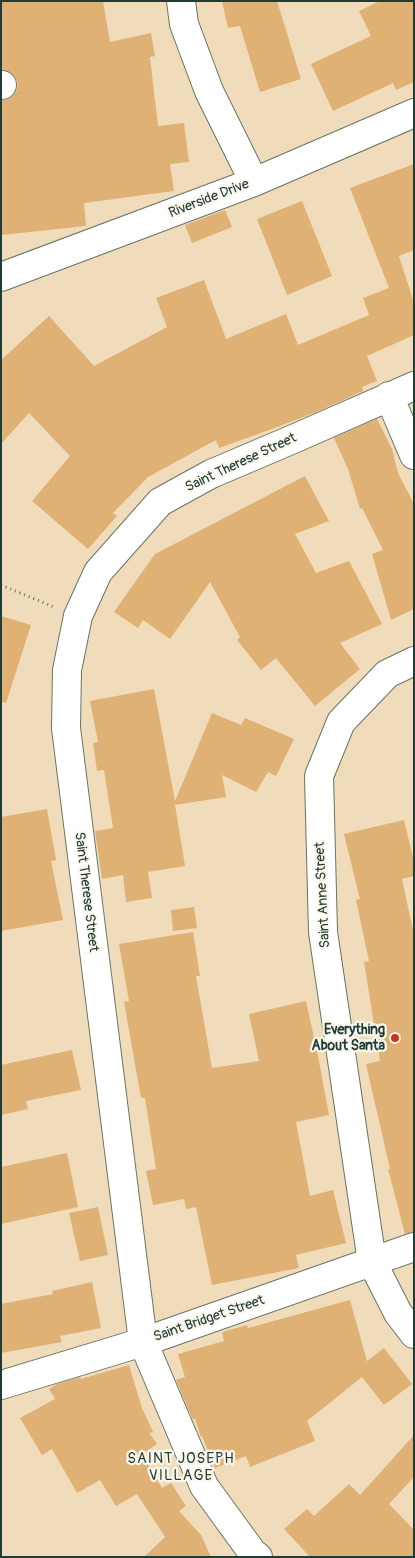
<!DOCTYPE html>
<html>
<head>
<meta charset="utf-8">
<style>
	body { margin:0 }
	#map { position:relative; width:415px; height:1558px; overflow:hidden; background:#f0dcba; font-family:Pangolin,sans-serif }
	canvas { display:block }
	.frame { position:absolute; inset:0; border:2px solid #1f3d34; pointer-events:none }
</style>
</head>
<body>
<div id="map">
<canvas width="415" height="1558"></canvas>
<div class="frame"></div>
</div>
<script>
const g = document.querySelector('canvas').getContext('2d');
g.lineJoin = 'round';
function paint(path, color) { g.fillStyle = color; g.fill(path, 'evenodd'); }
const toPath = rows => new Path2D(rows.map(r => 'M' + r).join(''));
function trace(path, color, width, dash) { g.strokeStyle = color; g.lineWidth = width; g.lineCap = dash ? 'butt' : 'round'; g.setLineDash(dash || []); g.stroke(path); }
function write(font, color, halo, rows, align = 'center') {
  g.font = font + ' Pangolin,sans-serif'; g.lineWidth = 4.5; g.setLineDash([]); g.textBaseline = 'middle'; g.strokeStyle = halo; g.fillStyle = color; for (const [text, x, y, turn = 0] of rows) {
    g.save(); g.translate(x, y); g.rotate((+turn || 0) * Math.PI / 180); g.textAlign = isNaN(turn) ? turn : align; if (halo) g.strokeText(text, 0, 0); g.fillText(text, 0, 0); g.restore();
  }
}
const building = toPath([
	[1,1,103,1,110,42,151,33,155,56,150,57,158,126,184,123,189,162,170,164,174,191,84,203,86,226,1,235,1,101,10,98,16,92,18,85,16,78,10,72,1,69],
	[222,1,277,1,301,79,260,92,240,26,228,28],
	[380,1,414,1,414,82,396,90,393,83,333,111,311,64,371,36,359,11],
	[414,164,414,250,399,256,414,303,414,335,367,356,377,381,362,387,363,391,316,412,272,429,219,448,216,440,148,477,113,513,117,516,88,549,32,501,70,456,29,413,1,444,1,360,49,316,94,366,167,327,156,298,204,280,226,339,286,314,298,345,369,315,363,298,389,288,350,188],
	[302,201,332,276,287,295,257,219],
	[225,210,232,227,192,243,185,225],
	[377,419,392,449,398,473,414,504,414,609,391,620,372,554,383,550,362,508,360,509,348,469,334,438],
	[305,476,329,521,295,534,316,573,349,561,382,624,340,643,360,669,315,706,276,658,261,670,237,640,240,637,210,582,170,639,143,620,138,628,114,612,155,554],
	[1,616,31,625,6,703,1,702],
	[154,689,175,801,212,713,241,725,245,718,294,739,276,776,268,772,256,792,222,775,226,797,175,805,185,866,148,872,152,898,126,902,123,875,102,879,95,831,113,828,104,770,97,771,93,743,98,742,90,701],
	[47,809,56,860,51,861,63,920,1,931,1,817],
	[404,820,414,862,414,876,402,879,414,935,414,1232,405,1234,388,1169,390,1169,366,1064,380,1061,364,962,369,961,356,900,360,899,344,834],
	[194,907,197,928,173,931,171,910],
	[193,932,200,976,196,976,212,1068,259,1061,249,1014,306,1001,318,1056,329,1115,296,1122,310,1196,333,1190,346,1243,296,1255,299,1268,212,1285,196,1207,186,1209,184,1199,153,1205,146,1171,156,1169,145,1098,141,1098,124,1002,129,1001,119,944],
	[72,1050,81,1090,26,1101,28,1109,1,1115,1,1065],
	[67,1153,78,1207,1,1224,1,1167],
	[98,1207,108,1255,80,1261,69,1213],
	[92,1282,101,1328,60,1336,62,1342,1,1353,1,1304,53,1294,52,1291],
	[350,1300,367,1361,384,1348,412,1384,384,1405,362,1377,307,1421,315,1441,250,1467,246,1456,215,1468,202,1436,201,1437,195,1418,193,1420,176,1380,185,1377,178,1354,224,1341,222,1332,247,1325,248,1328],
	[129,1365,142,1408,153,1432,149,1433,157,1444,142,1454,162,1488,171,1483,186,1506,179,1511,201,1535,211,1557,144,1557,165,1537,137,1494,116,1506,100,1480,77,1493,52,1449,42,1455,20,1418,55,1399,49,1389,57,1384,80,1377,81,1379],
	[414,1435,414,1477,389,1504,414,1530,414,1557,310,1557,284,1529,307,1509,314,1516,349,1484,360,1495]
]);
const path = toPath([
	[1,585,54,607]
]);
const minor = toPath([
	[181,1,184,24,209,91,254,182],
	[1,85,2,85],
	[1,277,254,182,414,113],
	[389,396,414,455],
	[414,661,387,674,341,722,319,776,323,932,372,1262,398,1313,414,1334],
	[1,1385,143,1342,414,1247],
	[258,1557,252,1552,204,1486,143,1342,66,728,67,670,78,616,98,572,160,502,211,474,291,440,414,386]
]);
const markers = [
	[395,1038,5,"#c8321e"]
];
const streetNames = [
	["Riverside Drive",209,199,-21],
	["Saint Therese Street",241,463,-25],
	["Saint Therese Street",86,892,83],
	["Saint Anne Street",323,895,-93],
	["Saint Bridget Street",209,1319,-19]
];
const poiNames = [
	["Everything",385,1030],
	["About Santa",385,1046]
];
const neighbourhoodNames = [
	["SAINT JOSEPH",181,1459],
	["VILLAGE",181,1476]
];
paint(building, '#dfb174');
trace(minor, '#687563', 30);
trace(path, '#687563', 3, [1, 4]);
trace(minor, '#fff', 28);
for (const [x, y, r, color] of markers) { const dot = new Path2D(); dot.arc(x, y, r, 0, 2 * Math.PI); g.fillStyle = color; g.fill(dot); trace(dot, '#fbf7ec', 2); }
write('14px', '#1f3d34', '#fbf7ec', streetNames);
write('bold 14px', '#1f3d34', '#fbf7ec', poiNames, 'right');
g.letterSpacing = '1px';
write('15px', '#1f3d34', '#fbf7ec', neighbourhoodNames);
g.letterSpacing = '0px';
</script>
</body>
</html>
